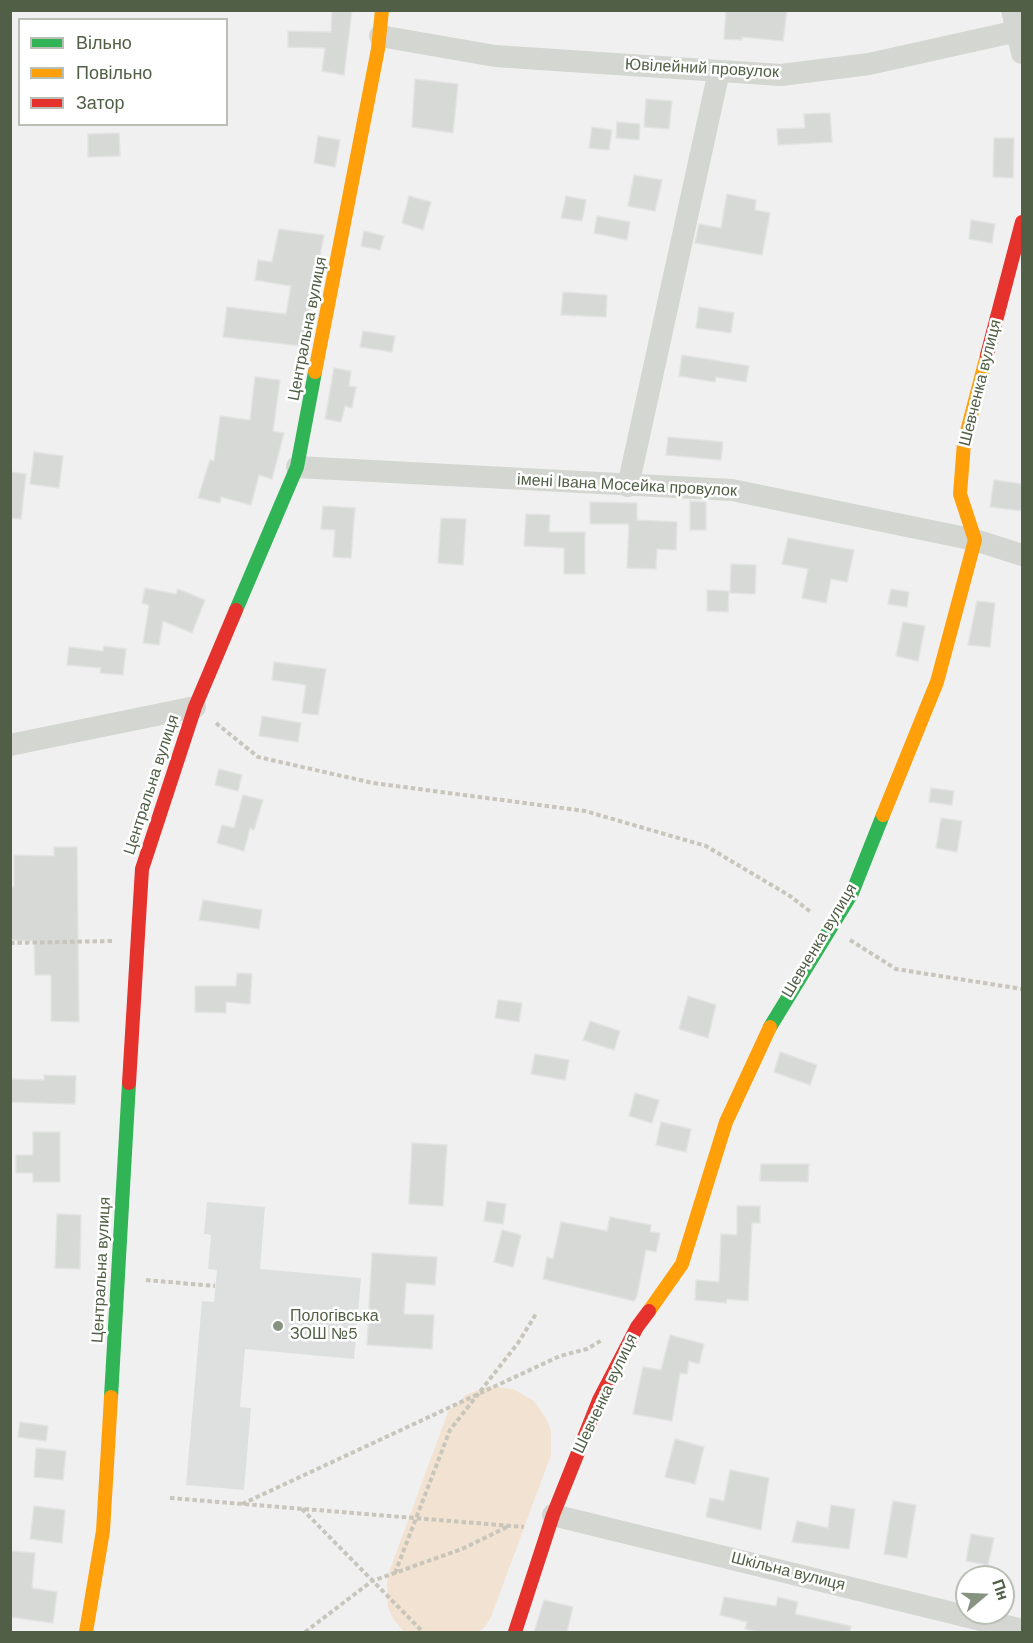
<!DOCTYPE html>
<html>
<head>
<meta charset="utf-8">
<style>
	body { margin:0 }
	#map { position:relative; width:1033px; height:1643px; overflow:hidden; background:#f0f0f1; font-family:"DM Sans",sans-serif }
	canvas { display:block }
	.frame { position:absolute; inset:0; border:12px solid #505f45; pointer-events:none }
	.legend { position:absolute; left:18px; top:18px; width:210px; height:108px; box-sizing:border-box; background:#fff; border:2px solid #b9bfb5; margin:0; padding:8px 10px; list-style:none; font-size:18px; color:#505f45 }
	.legend li { display:flex; align-items:center; gap:12px; height:30px }
	.legend b { width:30px; border:2px solid #b9bfb5 }
	.north { position:absolute; left:955px; top:1565px; width:60px; height:60px; box-sizing:border-box; background:#fff; border:2px solid #b9bfb5; border-radius:50%; rotate:71deg; font-size:16px; font-weight:700; line-height:24px; text-align:center; color:#505f45 }
	.north::after { content:''; display:block; margin:auto; width:21px; height:27px; background:#889281; clip-path:polygon(50% 0,100% 100%,50% 72%,0 100%) }
</style>
</head>
<body>
<div id="map">
<canvas width="1033" height="1643"></canvas>
<div class="frame"></div>
<ul class="legend">
<li><b style="height:8px;background:#30b455"></b>Вільно</li>
<li><b style="height:8px;background:#ff9f0a"></b>Повільно</li>
<li><b style="height:8px;background:#e5322d"></b>Затор</li>
</ul>
<div class="north">Пн</div>
</div>
<script>
const g = document.querySelector('canvas').getContext('2d');
g.lineJoin = 'round';
function paint(path, color) { g.fillStyle = color; g.fill(path, 'evenodd'); }
const toPath = rows => new Path2D(rows.map(r => 'M' + r).join(''));
function trace(path, color, width, dash) { g.strokeStyle = color; g.lineWidth = width; g.lineCap = dash ? 'butt' : 'round'; g.setLineDash(dash || []); g.stroke(path); }
function write(font, color, halo, rows, align = 'center') {
  g.font = font + ' "DM Sans",sans-serif'; g.lineWidth = 5; g.setLineDash([]); g.textBaseline = 'middle'; g.strokeStyle = halo; g.fillStyle = color; for (const [text, x, y, turn = 0] of rows) {
    g.save(); g.translate(x, y); g.rotate((+turn || 0) * Math.PI / 180); g.textAlign = isNaN(turn) ? turn : align; if (halo) g.strokeText(text, 0, 0); g.fillText(text, 0, 0); g.restore();
  }
}
const education = toPath([
	[207,1202,265,1207,260,1269,361,1278,354,1359,245,1349,240,1407,251,1408,244,1490,186,1485,202,1301,214,1302,217,1270,208,1269,211,1235,204,1234]
]);
const green = toPath([
	[489,1386,513,1389,534,1401,547,1420,551,1431,551,1455,491,1617,485,1627,479,1632,404,1632,393,1619,388,1607,387,1582,390,1569,448,1412,466,1395]
]);
const building = toPath([
	[332,10,352,10,344,75,322,71,325,48,288,47,288,31,331,32,332,10],
	[726,10,787,10,783,41,742,37,742,40,724,39,726,10],
	[415,79,458,84,453,133,412,127,415,79],
	[646,99,672,101,669,129,644,127,646,99],
	[830,113,832,142,778,145,777,129,805,128,804,114,830,113],
	[617,122,640,124,639,140,616,138,617,122],
	[592,127,612,130,609,150,589,148,592,127],
	[119,133,120,156,88,157,88,134,119,133],
	[318,136,340,140,335,167,314,163,318,136],
	[994,138,1014,138,1013,178,993,177,994,138],
	[634,175,662,180,655,211,628,206,634,175],
	[727,194,756,200,755,210,770,213,762,255,695,243,699,224,721,228,727,194],
	[409,196,431,202,423,230,402,223,409,196],
	[566,196,586,200,582,221,561,218,566,196],
	[597,216,630,222,627,240,594,233,597,216],
	[971,220,995,224,992,243,969,239,971,220],
	[279,229,324,235,302,346,223,337,227,307,286,314,291,286,255,280,258,260,272,262,279,229],
	[364,231,384,236,380,250,361,246,364,231],
	[563,292,607,295,606,317,561,315,563,292],
	[699,307,734,313,731,333,696,328,699,307],
	[363,331,395,336,392,352,360,347,363,331],
	[682,355,749,366,746,382,716,377,715,382,679,376,682,355],
	[334,368,351,371,349,386,356,387,352,408,345,406,341,422,325,419,334,368],
	[255,377,280,380,273,431,284,433,272,479,259,475,251,505,221,497,220,503,198,498,210,460,214,461,220,416,250,420,255,377],
	[668,437,723,442,721,460,666,455,668,437],
	[34,452,63,456,59,488,30,484,34,452],
	[10,472,26,474,21,519,10,518,10,472],
	[994,480,1023,484,1023,511,990,507,994,480],
	[690,501,706,502,706,530,690,530,690,501],
	[590,502,637,503,637,520,677,522,676,550,657,549,656,569,627,568,629,524,590,524,590,502],
	[323,506,355,508,351,558,333,557,335,530,321,529,323,506],
	[526,514,550,515,549,532,585,532,585,574,564,574,564,548,524,546,526,514],
	[441,518,466,519,463,565,438,563,441,518],
	[788,538,854,550,847,582,831,579,826,603,802,598,808,569,782,564,788,538],
	[731,564,756,565,755,594,730,593,731,564],
	[145,588,176,594,178,589,205,600,192,633,163,621,159,645,143,643,149,605,142,603,145,588],
	[891,589,909,592,907,607,888,604,891,589],
	[707,590,729,591,728,612,707,611,707,590],
	[977,601,995,603,990,647,968,645,977,601],
	[903,622,925,626,918,661,896,656,903,622],
	[104,646,126,649,123,675,100,673,101,668,67,665,69,647,103,651,104,646],
	[274,662,326,669,318,715,302,713,306,685,272,680,274,662],
	[262,716,301,723,298,742,259,736,262,716],
	[219,769,242,775,238,791,215,785,219,769],
	[931,788,954,791,952,805,929,802,931,788],
	[243,795,263,800,254,830,250,828,244,851,217,843,222,825,234,828,243,795],
	[941,818,962,821,957,852,936,848,941,818],
	[54,847,77,847,79,1022,51,1021,51,975,35,975,34,941,10,940,10,887,14,887,14,855,54,856,54,847],
	[203,900,262,910,259,929,199,920,203,900],
	[237,973,252,974,250,1004,226,1002,226,1013,195,1012,195,986,236,986,237,973],
	[688,996,716,1005,708,1038,679,1029,688,996],
	[498,1000,522,1003,519,1022,495,1018,498,1000],
	[590,1021,620,1031,614,1050,583,1040,590,1021],
	[780,1052,817,1065,810,1085,774,1072,780,1052],
	[535,1054,569,1060,565,1080,531,1074,535,1054],
	[44,1075,76,1076,75,1104,11,1102,11,1079,44,1080,44,1075],
	[635,1093,659,1100,652,1123,629,1116,635,1093],
	[661,1122,691,1129,686,1152,656,1145,661,1122],
	[33,1132,60,1132,60,1182,33,1182,33,1173,16,1173,16,1155,33,1155,33,1132],
	[412,1143,447,1145,443,1206,409,1204,412,1143],
	[761,1164,809,1164,808,1182,760,1181,761,1164],
	[487,1201,506,1204,503,1224,484,1221,487,1201],
	[737,1206,760,1206,760,1223,752,1223,748,1301,727,1299,726,1303,695,1300,696,1280,719,1282,721,1234,737,1235,737,1206],
	[57,1214,81,1215,80,1269,55,1268,57,1214],
	[610,1217,651,1225,650,1232,660,1233,656,1252,646,1250,637,1296,634,1301,543,1279,547,1257,553,1259,561,1222,607,1231,610,1217],
	[502,1230,521,1235,513,1267,494,1262,502,1230],
	[372,1253,437,1257,435,1285,406,1283,404,1314,434,1315,432,1349,367,1345,372,1253],
	[670,1335,704,1344,699,1364,689,1361,687,1374,680,1373,672,1421,633,1414,643,1367,661,1370,670,1335],
	[20,1422,48,1426,46,1441,18,1437,20,1422],
	[675,1439,704,1447,695,1484,665,1477,675,1439],
	[36,1448,66,1451,63,1480,34,1477,36,1448],
	[730,1470,769,1478,761,1530,706,1517,710,1498,724,1501,730,1470],
	[893,1501,916,1505,907,1558,884,1554,893,1501],
	[831,1505,855,1509,849,1549,792,1542,797,1521,828,1528,831,1505],
	[34,1506,65,1510,62,1543,30,1539,34,1506],
	[971,1534,994,1538,988,1565,966,1561,971,1534],
	[10,1551,35,1553,32,1588,57,1592,53,1623,10,1617,10,1551],
	[724,1597,776,1606,778,1597,798,1602,795,1614,851,1626,850,1632,758,1632,745,1629,747,1622,720,1615,724,1597],
	[544,1600,573,1607,567,1632,534,1632,544,1600]
]);
const path = toPath([
	[216,723,258,757,373,783,585,811,706,846,790,896,812,913],
	[850,940,896,969,1022,989],
	[10,943,113,941],
	[146,1280,215,1286],
	[170,1498,524,1527],
	[242,1504,560,1356,587,1349,602,1340],
	[302,1509,423,1632],
	[395,1573,450,1430,518,1343,536,1314],
	[305,1632,372,1581,462,1549,509,1526]
]);
const street = toPath([
	[1012,10,1022,53],
	[380,36,495,56,781,75,869,64,1022,30],
	[297,467,732,490,975,540,1022,555],
	[628,486,719,71],
	[10,745,195,707],
	[553,1515,1022,1630]
]);
const fast = toPath([
	[236,610,297,467,315,372],
	[770,1027,852,893,883,815],
	[111,1397,129,1083]
]);
const slow = toPath([
	[315,372,378,49,382,10],
	[883,815,937,682,975,540,960,494,964,443,987,355],
	[649,1311,682,1264,726,1122,770,1027],
	[86,1632,103,1531,111,1397]
]);
const jam = toPath([
	[987,355,1022,222],
	[129,1083,142,869,195,707,236,610],
	[515,1632,553,1515,599,1400,637,1327,649,1311]
]);
const markers = [
	[278,1326,6,"#889281"]
];
const streetNames = [
	["Ювілейний провулок",702,69,3],
	["Центральна вулиця",308,329,-79],
	["Шевченка вулиця",981,383,-76],
	["імені Івана Мосейка провулок",627,486,3],
	["Центральна вулиця",152,785,-72],
	["Шевченка вулиця",820,941,-59],
	["Центральна вулиця",102,1270,-87],
	["Шевченка вулиця",606,1394,-65],
	["Шкільна вулиця",788,1572,14]
];
const poiNames = [
	["Пологівська",290,1317],
	["ЗОШ №5",290,1335]
];
paint(education, '#dee0df');
paint(green, '#f2e2d2');
paint(building, '#d6d9d6');
trace(building, '#e2e3e2', 1.5);
trace(path, '#c8c6bb', 4, [4.5, 3]);
trace(street, '#d3d6d1', 22);
trace(fast, '#30b455', 14);
trace(slow, '#ff9f0a', 14);
trace(jam, '#e5322d', 14);
for (const [x, y, r, color] of markers) { const dot = new Path2D(); dot.arc(x, y, r, 0, 2 * Math.PI); g.fillStyle = color; g.fill(dot); trace(dot, '#fff', 2); }
write('16px', '#505f45', '#fff', streetNames);
write('16px', '#505f45', '#fff', poiNames, 'left');
</script>
</body>
</html>
